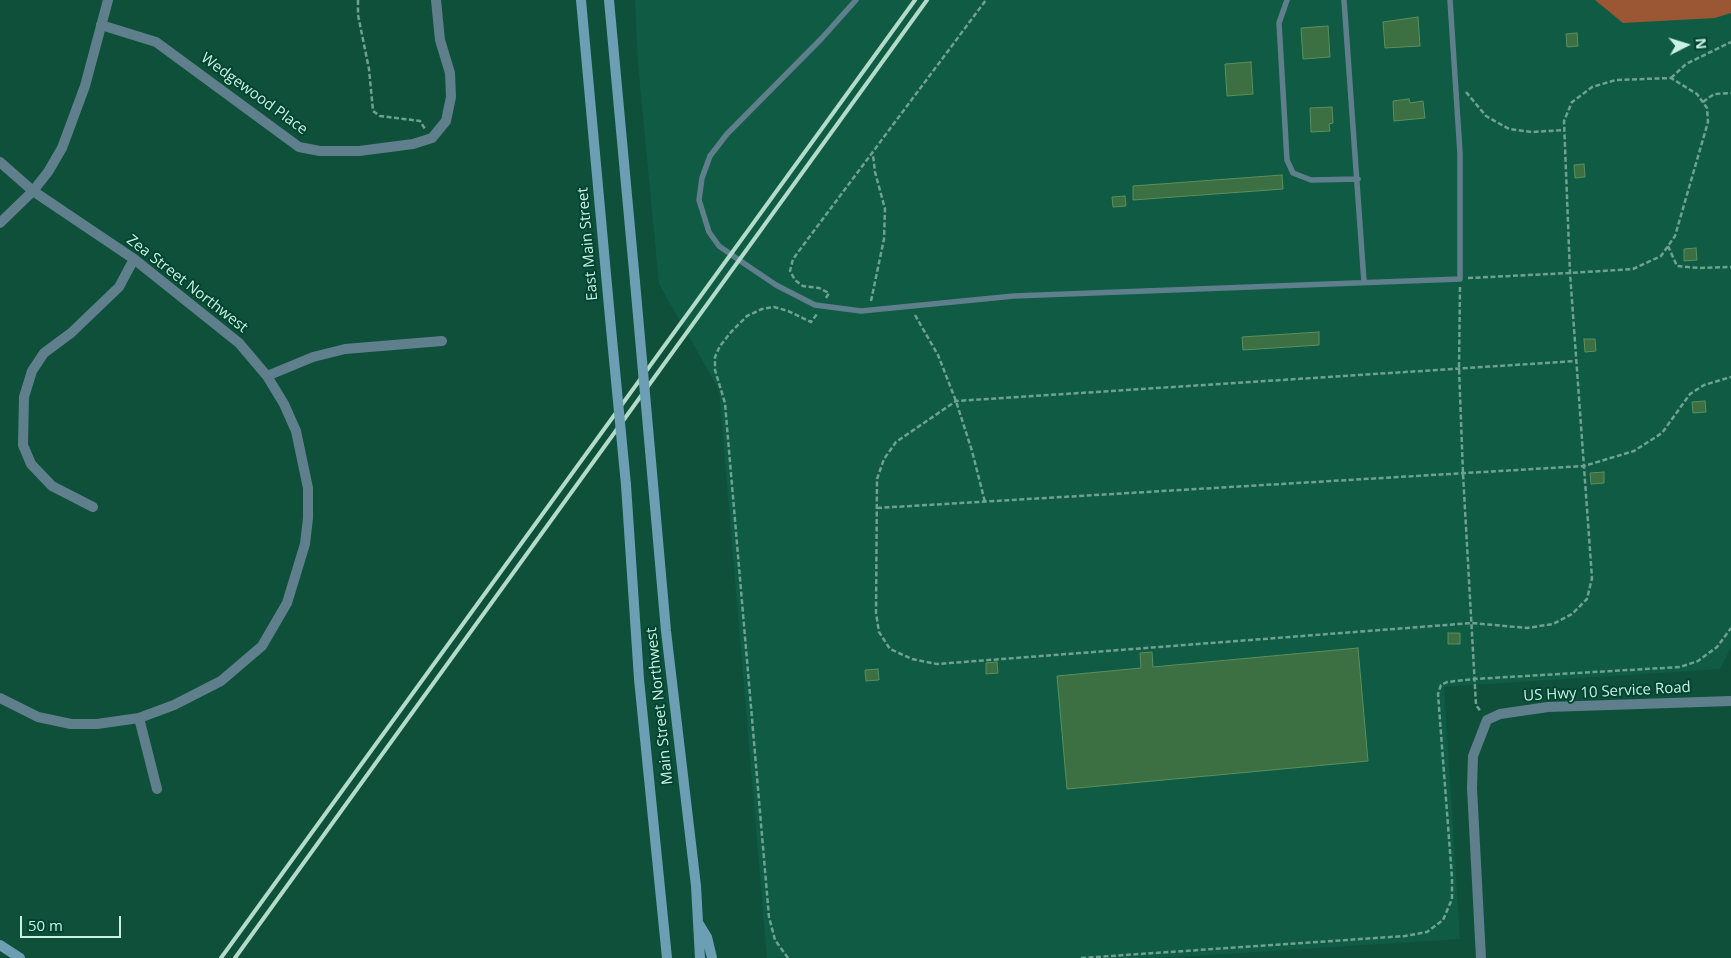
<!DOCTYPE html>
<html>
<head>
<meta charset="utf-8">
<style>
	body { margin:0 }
	#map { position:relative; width:1731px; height:958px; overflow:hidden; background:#0f503b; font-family:"Open Sans",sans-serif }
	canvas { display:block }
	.north { position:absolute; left:1661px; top:20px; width:50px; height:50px; -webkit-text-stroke:4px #004531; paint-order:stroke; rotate:85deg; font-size:14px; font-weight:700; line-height:20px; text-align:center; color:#cbf1e0 }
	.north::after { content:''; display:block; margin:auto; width:18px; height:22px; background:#cbf1e0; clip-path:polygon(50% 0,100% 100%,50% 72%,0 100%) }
	.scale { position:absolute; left:20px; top:916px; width:101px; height:22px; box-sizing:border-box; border:2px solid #cbf1e0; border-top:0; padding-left:6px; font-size:15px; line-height:18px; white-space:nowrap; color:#cbf1e0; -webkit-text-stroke:4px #004531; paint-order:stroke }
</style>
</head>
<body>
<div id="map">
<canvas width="1731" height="958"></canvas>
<div class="north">N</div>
<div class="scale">50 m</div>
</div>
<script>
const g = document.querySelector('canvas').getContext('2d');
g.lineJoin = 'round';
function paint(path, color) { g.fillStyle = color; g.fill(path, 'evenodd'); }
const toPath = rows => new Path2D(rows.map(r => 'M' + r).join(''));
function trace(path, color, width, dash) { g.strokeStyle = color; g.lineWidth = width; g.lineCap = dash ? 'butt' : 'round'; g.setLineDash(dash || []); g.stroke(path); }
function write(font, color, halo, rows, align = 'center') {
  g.font = font + ' "Open Sans",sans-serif'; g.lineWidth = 4; g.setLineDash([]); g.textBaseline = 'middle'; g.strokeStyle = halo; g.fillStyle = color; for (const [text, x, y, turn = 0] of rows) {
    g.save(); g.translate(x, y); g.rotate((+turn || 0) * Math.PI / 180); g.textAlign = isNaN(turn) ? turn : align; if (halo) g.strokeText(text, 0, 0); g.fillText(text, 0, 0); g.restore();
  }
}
const built = toPath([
	[635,0,1731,0,1731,648,1720,669,1444,687,1460,939,1162,958,767,958,719,390,659,284,638,64]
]);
const green = toPath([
	[1595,0,1731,0,1731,13,1715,18,1623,23]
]);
const building = toPath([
	[1418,17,1420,46,1385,48,1383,22,1418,17],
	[1328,26,1330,57,1303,59,1301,28,1328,26],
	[1577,33,1578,46,1567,47,1566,34,1577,33],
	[1251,62,1253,94,1227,96,1225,64,1251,62],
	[1409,99,1410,103,1423,101,1425,118,1394,121,1393,101,1409,99],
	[1332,107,1333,123,1329,124,1330,131,1311,132,1310,108,1332,107],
	[1584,164,1585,177,1575,178,1574,165,1584,164],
	[1282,175,1283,189,1133,200,1133,186,1282,175],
	[1125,196,1126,206,1113,207,1112,197,1125,196],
	[1696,248,1697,260,1684,261,1684,249,1696,248],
	[1319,332,1319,345,1243,350,1242,337,1319,332],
	[1584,339,1595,339,1596,351,1585,352,1584,339],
	[1705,401,1706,412,1693,413,1692,402,1705,401],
	[1604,472,1604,483,1591,484,1590,473,1604,472],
	[1448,633,1460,633,1460,644,1448,644,1448,633],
	[1358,648,1368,761,1067,789,1057,676,1141,668,1140,653,1152,652,1153,667,1358,648],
	[997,662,998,673,986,674,986,663,997,662],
	[878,669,879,680,866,681,865,670,878,669]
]);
const path = toPath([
	[358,0,358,15,369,69,373,111,380,116,420,121,425,129],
	[1671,78,1686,64,1731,42],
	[1466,92,1486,116,1509,129,1532,132,1564,130],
	[1703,102,1714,94,1731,93],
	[1668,246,1677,266,1699,268,1731,267],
	[1468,278,1570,273,1633,269,1661,256,1675,236,1708,122,1707,108,1697,94,1671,78,1616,80,1592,87,1572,102,1564,121,1570,273,1592,578,1587,599,1572,614,1553,624,1527,628,1472,623,937,664,912,659,890,649,879,632,876,613,877,479,884,459,896,442,956,401,1576,361],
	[1460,287,1459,368,1463,474,1476,705,1481,712],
	[826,298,829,293,819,288,803,286,795,280,790,271,793,259,986,0],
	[871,301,884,239,885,209,875,172,873,155],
	[915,315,938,355,956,401,972,451,985,502],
	[877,508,1584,466,1634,451,1662,433,1690,394,1704,385,1731,377],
	[788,958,775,940,769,917,727,427,725,403,715,370,715,357,720,346,731,332,747,316,762,309,774,307,788,311,811,322,817,314],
	[1081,958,1405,936,1427,932,1443,920,1452,899,1452,878,1438,694,1441,685,1447,682,1474,679,1680,667,1698,661,1717,647,1731,628]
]);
const service = toPath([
	[856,0,822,38,727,134,710,156,702,178,699,200,709,232,719,246,739,260,776,285,815,305,861,311,1014,296,1460,279,1460,153,1450,0],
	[1287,0,1279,23,1287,160,1293,173,1311,180,1358,179],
	[1344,0,1364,282]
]);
const minor = toPath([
	[101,25,156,42,299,147,320,151,359,151,413,144,432,138,446,121,451,97,450,73,440,40,436,0],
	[0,162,33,191,134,259,239,343,267,376,284,404,296,431,308,488,308,518,305,544,287,603,262,646,221,681,174,705,139,718,97,724,71,724,38,717,0,698],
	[267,376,313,357,345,349,442,341],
	[93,507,52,486,31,464,23,445,24,397,32,371,44,353,71,333,119,287,134,259],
	[139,718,157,789],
	[1481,958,1472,788,1473,756,1487,720,1500,714,1548,707,1731,701]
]);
const tertiary = toPath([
	[0,223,33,191,48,172,62,148,85,86,108,0]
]);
const secondary = toPath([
	[581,0,610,318],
	[609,0,635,282],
	[650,450,666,631,696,886,700,958],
	[626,485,639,679,667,958],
	[699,924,707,937,712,958],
	[0,945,20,958]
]);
const rail = toPath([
	[221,958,915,0],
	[235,958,927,0]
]);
const secondaryBridge = toPath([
	[635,282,650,450],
	[610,318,626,485]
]);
const streetNames = [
	["Wedgewood Place",254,94,36],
	["East Main Street",588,244,-95],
	["Zea Street Northwest",187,284,38],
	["US Hwy 10 Service Road",1607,692,-3],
	["Main Street Northwest",660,706,-96]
];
paint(built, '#105b43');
paint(green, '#9b5633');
paint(building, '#3c6f41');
trace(building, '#5b8f5f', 1);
trace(path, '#6ea28f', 2.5, [5, 2.5]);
trace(service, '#607f8c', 5.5);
trace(minor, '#607f8c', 10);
trace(tertiary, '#607f8c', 10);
trace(secondary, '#6d9fb4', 10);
trace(rail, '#b2dbca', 4);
trace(secondaryBridge, '#6d9fb4', 10);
write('15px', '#cbf1e0', '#004531', streetNames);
</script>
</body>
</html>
